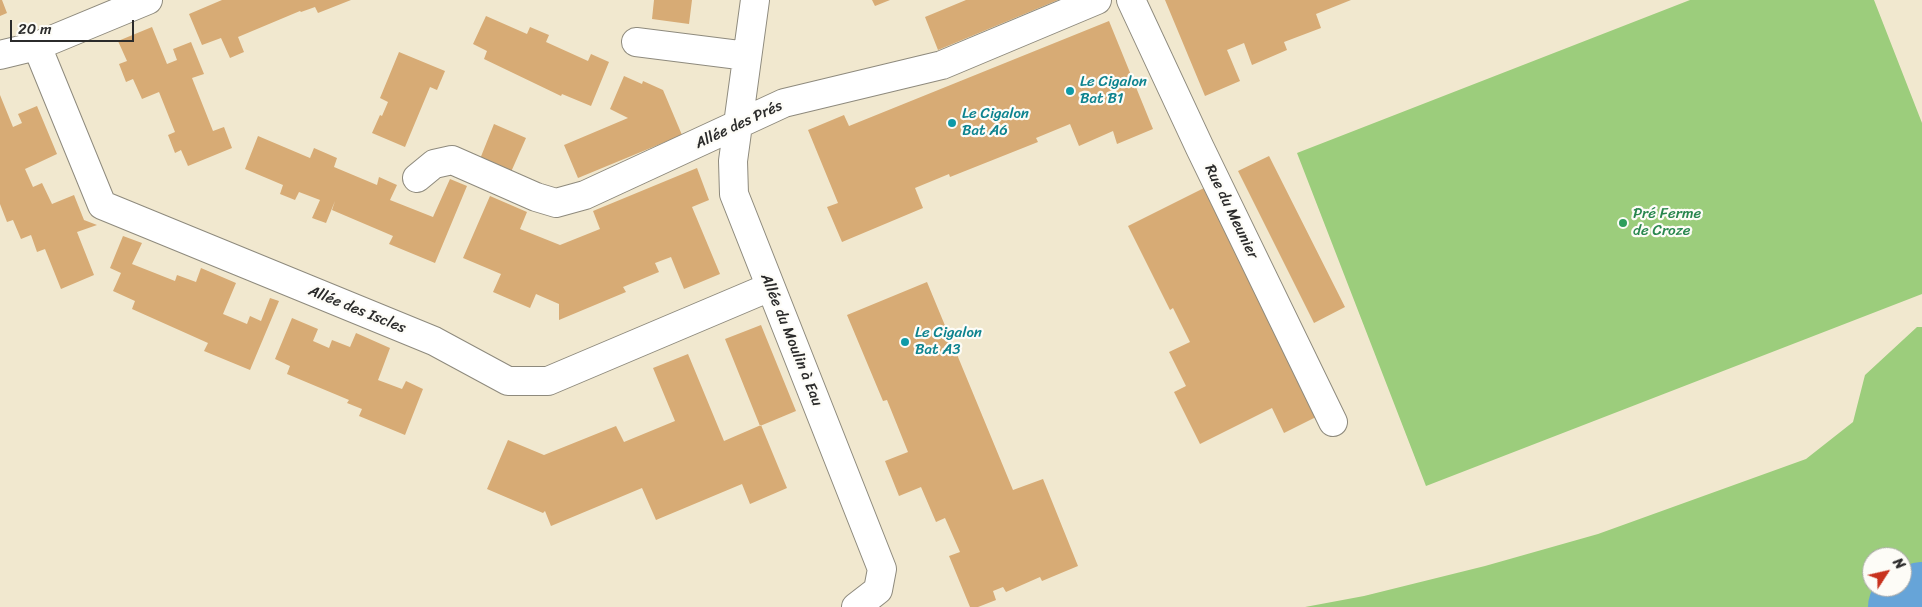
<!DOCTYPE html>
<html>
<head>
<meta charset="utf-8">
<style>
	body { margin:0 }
	#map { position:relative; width:1922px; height:607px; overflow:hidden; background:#f1e8cf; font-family:Sriracha,sans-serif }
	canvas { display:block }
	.north { position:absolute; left:1862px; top:547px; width:50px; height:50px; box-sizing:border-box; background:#fdfcf7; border:1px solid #a9a8a5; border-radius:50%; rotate:55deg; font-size:14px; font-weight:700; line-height:20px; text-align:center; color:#2b2b2b }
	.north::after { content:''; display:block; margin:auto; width:18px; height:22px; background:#c8321e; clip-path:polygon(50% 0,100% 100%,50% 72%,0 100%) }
	.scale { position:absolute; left:10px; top:20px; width:124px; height:22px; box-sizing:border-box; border:2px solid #2b2b2b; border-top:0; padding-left:6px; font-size:15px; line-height:18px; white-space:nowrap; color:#2b2b2b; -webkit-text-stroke:4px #fdfcf7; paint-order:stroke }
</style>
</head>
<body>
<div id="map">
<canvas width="1922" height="607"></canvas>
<div class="north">N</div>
<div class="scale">20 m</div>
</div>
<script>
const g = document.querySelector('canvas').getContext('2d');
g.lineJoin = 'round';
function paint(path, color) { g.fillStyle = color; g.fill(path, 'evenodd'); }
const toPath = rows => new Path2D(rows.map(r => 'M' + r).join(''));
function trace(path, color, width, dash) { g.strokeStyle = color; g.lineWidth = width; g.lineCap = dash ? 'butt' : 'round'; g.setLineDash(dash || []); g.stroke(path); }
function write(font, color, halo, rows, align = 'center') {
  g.font = font + ' Sriracha,sans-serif'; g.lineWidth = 4.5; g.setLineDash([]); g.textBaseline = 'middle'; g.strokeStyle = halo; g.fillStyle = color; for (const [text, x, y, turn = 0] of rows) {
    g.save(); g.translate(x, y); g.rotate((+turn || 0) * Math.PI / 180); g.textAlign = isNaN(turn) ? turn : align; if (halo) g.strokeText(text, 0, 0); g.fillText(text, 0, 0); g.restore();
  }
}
const green = toPath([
	[1690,0,1874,0,1922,123,1922,294,1426,486,1297,153],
	[1917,327,1922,327,1922,590,1889,607,1305,607,1364,596,1485,566,1598,534,1806,459,1853,422,1865,375],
	[1872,557,1902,557,1902,587,1872,587]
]);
const river = toPath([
	[1905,607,1922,599]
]);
const building = toPath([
	[0,0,2,0,7,13,0,16],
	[222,0,351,0,318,13,315,7,301,12,300,11,238,37,244,52,230,58,221,38,202,45,189,14],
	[654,0,692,0,689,24,652,19],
	[872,0,890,0,875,6],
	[966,0,1058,0,938,50,925,17],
	[1165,0,1351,0,1316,14,1321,28,1284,42,1287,50,1252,65,1244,43,1227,50,1240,81,1205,96],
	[486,16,527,34,530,27,549,35,546,42,588,61,591,54,609,62,591,106,562,94,561,96,484,59,487,51,473,44],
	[1109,21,1153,129,1117,144,1113,131,1079,146,1070,124,1036,138,1038,142,950,177,949,174,915,188,923,208,842,242,827,207,838,203,808,130,844,115,849,126],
	[152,27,167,64,177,60,173,49,191,42,204,74,192,78,213,131,224,127,232,148,188,166,181,150,175,153,168,135,175,132,159,92,142,99,133,79,126,82,119,64,127,61,118,41],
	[399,52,445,71,437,90,430,87,405,147,372,133,380,115,382,116,388,102,380,98],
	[624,76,642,84,643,81,663,90,682,135,578,178,564,145,628,118,610,109],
	[0,95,13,127,22,123,18,114,37,106,57,154,25,169,33,187,42,183,52,204,74,195,84,220,97,225,77,232,94,275,61,289,45,249,37,252,31,235,21,239,13,220,7,222,0,204],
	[494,124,526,138,511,172,480,159],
	[258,136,310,158,314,148,337,158,334,167,377,185,379,177,397,185,390,200,433,217,450,179,467,186,435,263,389,244,393,236,332,210,335,201,326,223,312,218,320,200,299,192,295,200,280,194,283,185,245,169],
	[1269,156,1345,307,1314,323,1238,171],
	[697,168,709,200,692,207,720,274,684,289,671,257,655,263,659,272,623,287,626,292,559,320,559,304,536,294,530,308,493,292,501,274,463,258,490,196,527,212,520,229,560,245,600,229,593,211],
	[1204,188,1318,416,1284,433,1272,408,1200,444,1174,392,1186,386,1169,352,1190,342,1173,308,1170,310,1128,226],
	[123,236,142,243,132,264,175,281,177,275,196,282,201,268,236,283,223,314,247,324,250,316,261,321,270,298,279,301,250,370,204,351,208,343,132,309,135,301,113,291,121,273,110,268],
	[927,282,1013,490,1043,479,1078,566,1042,581,1040,577,1006,592,1003,587,993,591,996,600,978,607,970,607,949,556,960,552,945,518,936,522,921,487,899,496,885,461,908,452,887,400,883,401,847,315],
	[292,318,318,329,313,341,329,348,332,340,350,347,356,333,390,348,378,380,402,389,406,381,423,389,405,435,359,416,362,409,347,403,349,400,287,374,290,366,275,359],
	[761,325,796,411,760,426,725,339],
	[688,354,724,441,761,425,787,488,750,504,742,484,656,520,642,488,551,526,545,511,543,513,487,489,508,440,544,455,616,426,624,442,675,421,653,368]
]);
const minor = toPath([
	[755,0,733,161,734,194,882,569,878,590,856,607],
	[1131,0,1200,148,1333,422],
	[636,42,747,56],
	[37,46,102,205,434,341,508,381,548,381,770,287],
	[0,55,37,46,148,0],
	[417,178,434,164,452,160,536,197,556,203,585,195,784,103,942,65,1097,0]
]);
const markers = [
	[1070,91,5,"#0f9aa8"],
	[952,123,5,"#0f9aa8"],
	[1623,223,5,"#2e9e5b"],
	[905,342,5,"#0f9aa8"]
];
const cultureNames = [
	["Le Cigalon",1080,82],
	["Bat B1",1080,99],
	["Le Cigalon",962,114],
	["Bat A6",962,131],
	["Le Cigalon",915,333],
	["Bat A3",915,350]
];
const streetNames = [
	["Allée des Prés",739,125,-25],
	["Rue du Meunier",1231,212,64],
	["Allée des Iscles",357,310,22],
	["Allée du Moulin à Eau",791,340,68]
];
const leisureNames = [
	["Pré Ferme",1633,214],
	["de Croze",1633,231]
];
paint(green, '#9ccd7c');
trace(river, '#66a4d8', 74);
paint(building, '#d7ab75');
trace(minor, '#8e8a7d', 30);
trace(minor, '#fff', 28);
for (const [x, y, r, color] of markers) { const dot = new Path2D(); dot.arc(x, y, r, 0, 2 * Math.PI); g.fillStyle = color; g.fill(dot); trace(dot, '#fdfcf7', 2); }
write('15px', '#0d838f', '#fdfcf7', cultureNames, 'left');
write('15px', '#2b2b2b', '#fdfcf7', streetNames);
write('15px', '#27864d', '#fdfcf7', leisureNames, 'left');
</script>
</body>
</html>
